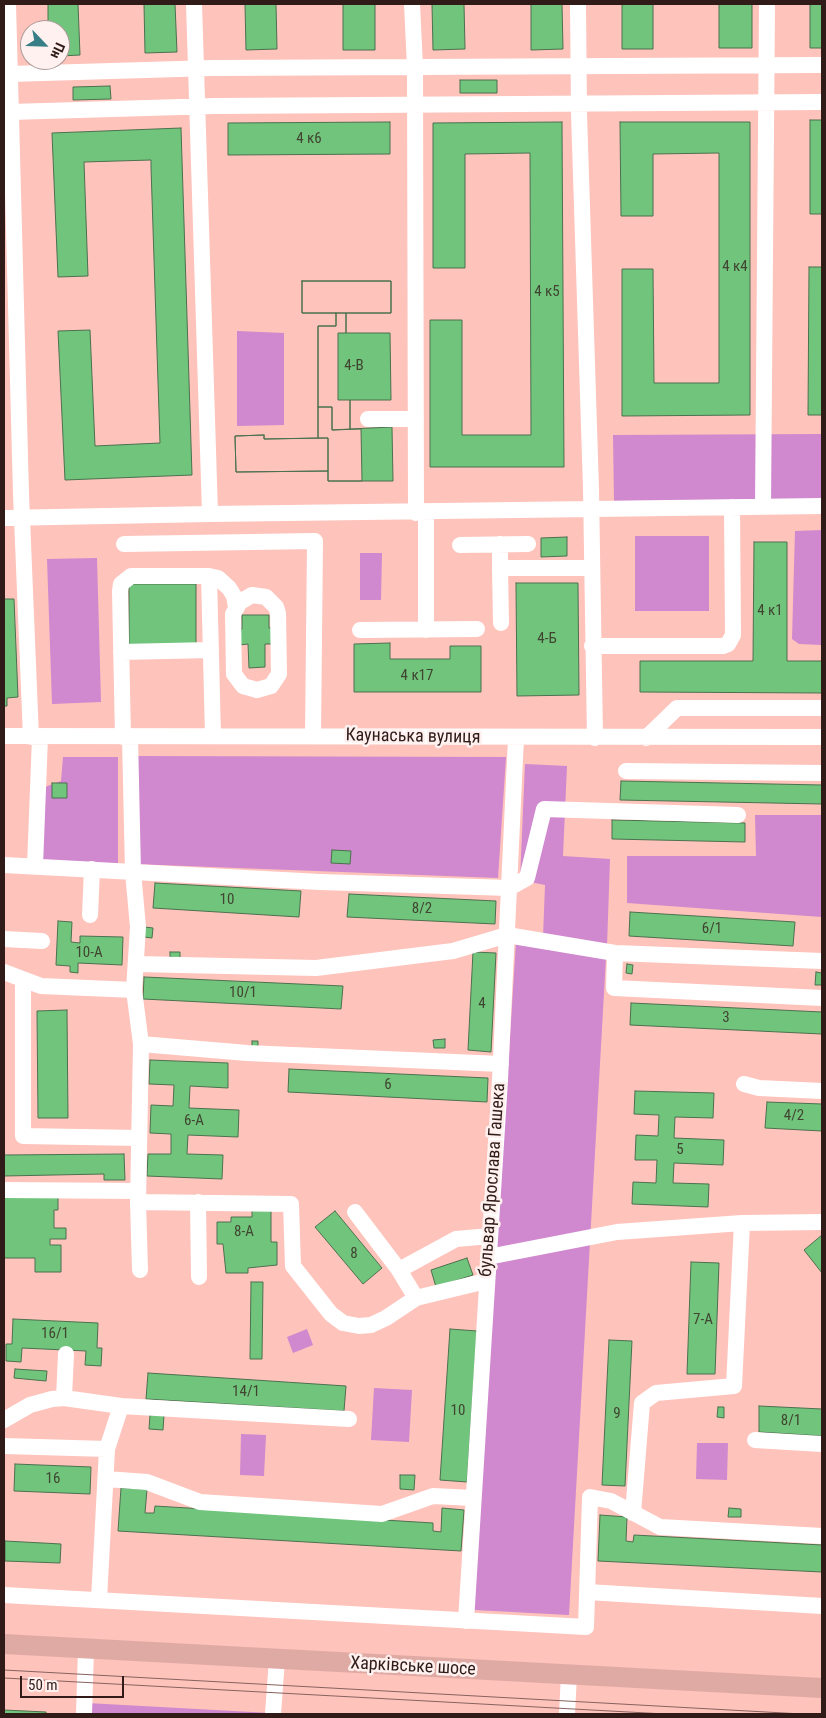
<!DOCTYPE html>
<html>
<head>
<meta charset="utf-8">
<style>
	body { margin:0 }
	#map { position:relative; width:826px; height:1718px; overflow:hidden; background:#fec3bb; font-family:"Roboto Condensed",sans-serif }
	canvas { display:block }
	.frame { position:absolute; inset:0; border:5px solid #301b18; pointer-events:none }
	.north { position:absolute; left:20px; top:20px; width:50px; height:50px; box-sizing:border-box; background:#fef1ef; border:1px solid #ac9b99; border-radius:50%; rotate:114deg; font-size:14px; font-weight:700; line-height:20px; text-align:center; color:#301b18 }
	.north::after { content:''; display:block; margin:auto; width:18px; height:22px; background:#377e87; clip-path:polygon(50% 0,100% 100%,50% 72%,0 100%) }
	.scale { position:absolute; left:20px; top:1676px; width:104px; height:22px; box-sizing:border-box; border:2px solid #301b18; border-top:0; padding-left:6px; font-size:15px; line-height:18px; white-space:nowrap; color:#301b18; -webkit-text-stroke:4px #fef1ef; paint-order:stroke }
</style>
</head>
<body>
<div id="map">
<canvas width="826" height="1718"></canvas>
<div class="frame"></div>
<div class="north">Пн</div>
<div class="scale">50 m</div>
</div>
<script>
const g = document.querySelector('canvas').getContext('2d');
g.lineJoin = 'round';
function paint(path, color) { g.fillStyle = color; g.fill(path, 'evenodd'); }
const toPath = rows => new Path2D(rows.map(r => 'M' + r).join(''));
function trace(path, color, width, dash) { g.strokeStyle = color; g.lineWidth = width; g.lineCap = dash ? 'butt' : 'round'; g.setLineDash(dash || []); g.stroke(path); }
function write(font, color, halo, rows, align = 'center') {
  g.font = font + ' "Roboto Condensed",sans-serif'; g.lineWidth = 5; g.setLineDash([]); g.textBaseline = 'middle'; g.strokeStyle = halo; g.fillStyle = color; for (const [text, x, y, turn = 0] of rows) {
    g.save(); g.translate(x, y); g.rotate((+turn || 0) * Math.PI / 180); g.textAlign = isNaN(turn) ? turn : align; if (halo) g.strokeText(text, 0, 0); g.fillText(text, 0, 0); g.restore();
  }
}
const green = toPath([
	[237,331,284,333,284,425,237,426],
	[822,434,822,500,614,501,613,435],
	[822,530,822,645,799,644,792,639,795,531],
	[635,536,709,536,709,611,635,611],
	[360,553,382,553,381,600,360,600],
	[97,558,101,702,52,704,47,559],
	[134,756,506,757,498,878,134,864],
	[63,757,118,757,118,865,41,863,45,787,61,781],
	[525,764,567,766,563,856,610,859,607,946,543,937,545,885,520,880],
	[755,815,822,815,822,917,627,903,627,856,756,856],
	[516,942,606,957,569,1615,474,1610],
	[307,1329,313,1345,293,1353,287,1337],
	[374,1388,412,1390,409,1442,371,1440],
	[241,1434,266,1435,264,1476,240,1475],
	[697,1443,728,1443,727,1480,696,1479],
	[87,1703,270,1713,87,1714]
]);
const building = toPath([
	[48,4,78,4,80,55,60,56,60,30,48,30,48,4],
	[144,4,175,4,177,52,145,53,144,4],
	[245,4,276,4,277,49,246,50,245,4],
	[343,4,375,4,375,50,343,50,343,4],
	[432,4,464,4,465,49,433,50,432,4],
	[531,4,562,4,563,49,531,50,531,4],
	[622,4,653,4,653,49,622,49,622,4],
	[719,4,752,4,752,48,719,48,719,4],
	[810,4,822,4,822,48,810,48,810,4],
	[460,80,497,80,497,93,460,93,460,80],
	[110,86,111,99,73,100,73,87,110,86],
	[810,120,822,120,822,214,810,214,810,120],
	[390,122,390,154,228,155,228,123,390,122],
	[562,122,564,467,430,467,430,320,462,320,462,435,531,435,530,153,465,154,465,268,433,268,433,123,562,122],
	[620,122,750,122,750,415,622,416,622,269,653,269,654,383,719,383,719,153,653,154,653,216,621,216,620,122],
	[181,128,192,475,65,480,58,331,90,330,95,446,160,443,151,167,151,160,84,162,88,276,58,277,52,133,181,128],
	[809,267,822,267,822,415,808,415,809,267],
	[302,281,391,281,391,313,346,313,346,333,390,333,391,400,350,400,350,429,392,427,393,481,328,481,328,471,236,472,235,436,264,435,264,439,318,438,318,326,336,326,336,313,302,313,302,281],
	[302,281,391,281,391,313,302,313,302,281],
	[336,313,346,313,346,333,338,333,338,400,350,400,350,429,332,430,332,407,318,407,318,326,336,326,336,313],
	[318,407,332,407,332,430,361,429,362,481,328,481,328,438,318,438,318,407],
	[264,435,264,439,328,438,328,471,236,472,235,436,264,435],
	[567,537,567,556,541,557,541,538,567,537],
	[754,542,787,542,787,661,822,661,822,693,640,692,640,661,753,661,754,542],
	[516,583,578,583,579,695,517,696,516,583],
	[129,584,196,584,196,645,129,646,129,584],
	[4,599,14,599,18,697,7,698,7,706,4,706,4,599],
	[242,615,269,615,269,628,273,628,273,644,265,644,265,667,249,668,248,644,239,645,239,629,242,629,242,615],
	[390,643,390,659,450,659,450,646,481,646,481,692,354,692,354,644,390,643],
	[621,781,822,785,822,804,620,800,621,781],
	[52,783,67,783,67,798,52,798,52,783],
	[612,820,745,823,745,842,612,839,612,820],
	[332,850,351,851,350,864,331,863,332,850],
	[155,883,301,891,299,917,153,908,155,883],
	[349,894,496,901,495,924,347,917,349,894],
	[630,912,795,922,793,946,629,936,630,912],
	[58,921,72,922,71,942,80,943,80,936,123,937,122,965,78,963,78,973,70,972,70,966,56,965,58,921],
	[145,927,153,928,152,938,144,937,145,927],
	[170,952,180,952,180,958,170,957,170,952],
	[473,952,496,953,491,1052,468,1050,473,952],
	[627,964,633,965,632,974,626,973,627,964],
	[816,972,822,973,822,985,815,985,816,972],
	[144,977,343,986,341,1009,143,999,144,977],
	[631,1003,822,1012,822,1034,630,1025,631,1003],
	[67,1010,68,1118,38,1118,37,1011,67,1010],
	[445,1039,445,1048,434,1048,433,1040,445,1039],
	[252,1041,258,1041,258,1049,252,1049,252,1041],
	[150,1060,228,1063,228,1088,190,1086,189,1108,239,1110,238,1137,188,1135,187,1154,223,1155,222,1179,147,1176,148,1154,171,1154,171,1134,150,1133,151,1105,173,1106,174,1085,149,1084,150,1060],
	[289,1069,488,1078,487,1102,288,1092,289,1069],
	[635,1091,714,1093,713,1118,675,1117,674,1138,724,1140,723,1165,674,1163,673,1183,709,1184,708,1207,632,1204,633,1182,656,1183,657,1160,635,1160,636,1135,658,1136,659,1115,634,1114,635,1091],
	[767,1102,822,1104,822,1131,765,1128,767,1102],
	[124,1154,125,1180,104,1180,104,1174,4,1176,4,1155,124,1154],
	[4,1197,58,1197,58,1210,54,1210,54,1228,66,1228,66,1239,50,1239,50,1245,61,1245,61,1272,35,1272,35,1258,4,1258,4,1197],
	[252,1210,271,1210,271,1242,277,1242,277,1265,248,1268,248,1273,226,1273,223,1244,217,1244,217,1222,231,1222,231,1217,252,1217,252,1210],
	[335,1211,382,1268,363,1284,315,1227,335,1211],
	[822,1235,822,1273,804,1250,822,1235],
	[467,1258,473,1275,436,1287,431,1270,467,1258],
	[691,1262,719,1263,715,1374,687,1374,691,1262],
	[251,1282,263,1282,262,1359,250,1359,251,1282],
	[13,1319,98,1323,97,1348,102,1348,101,1366,85,1365,86,1351,22,1348,21,1362,6,1361,6,1344,12,1344,13,1319],
	[450,1329,477,1331,467,1482,440,1480,450,1329],
	[609,1340,632,1341,625,1486,602,1485,609,1340],
	[15,1369,47,1371,46,1381,14,1378,15,1369],
	[148,1373,346,1386,344,1411,146,1399,148,1373],
	[759,1406,822,1409,822,1436,759,1432,759,1406],
	[718,1407,724,1407,724,1418,717,1417,718,1407],
	[150,1415,164,1415,163,1430,149,1429,150,1415],
	[15,1464,91,1467,90,1494,14,1491,15,1464],
	[400,1475,415,1475,414,1490,400,1489,400,1475],
	[121,1488,147,1489,145,1513,154,1513,155,1506,433,1523,433,1531,441,1532,442,1508,464,1510,461,1551,118,1531,121,1488],
	[729,1508,741,1509,741,1517,728,1517,729,1508],
	[600,1515,627,1517,626,1541,633,1542,634,1535,822,1545,822,1572,598,1561,600,1515],
	[5,1541,61,1544,60,1563,5,1561,5,1541],
	[4,1710,46,1712,46,1714,4,1714,4,1710]
]);
const minor = toPath([
	[8,4,21,494,31,737],
	[412,4,415,67,416,513],
	[578,4,579,113,591,489,595,738],
	[9,74,213,68,822,65],
	[10,112,215,106,822,102],
	[368,419,416,419],
	[763,507,767,4],
	[210,514,822,506],
	[4,518,210,514,194,4],
	[124,544,315,541,313,736],
	[500,544,500,568,591,568],
	[460,545,528,544],
	[500,568,501,623],
	[252,595,266,597,276,607,278,613,279,674,271,686,257,690,243,686,234,674,233,614,240,602,252,595],
	[360,630,477,629],
	[426,630,426,513],
	[592,646,723,646,728,644,733,635,732,507],
	[121,652,211,650],
	[4,736,822,737],
	[213,736,209,576,218,578,229,588,234,596,236,607],
	[123,737,120,591,121,584,131,576,209,576],
	[130,737,133,872,138,927,134,990,141,1044,138,1202,140,1270],
	[646,738,677,708,822,708],
	[626,771,822,773],
	[4,865,320,882,509,888,527,878,544,809,738,815],
	[35,866,40,737],
	[90,915,92,869],
	[4,939,42,941],
	[615,953,614,988,822,998],
	[136,964,316,968,453,951,507,935,615,953,822,961],
	[4,972,41,986,134,990],
	[23,981,23,1136,139,1138],
	[141,1044,247,1053,501,1064],
	[744,1084,759,1088,822,1091],
	[4,1190,138,1191],
	[138,1202,291,1204,293,1266,331,1314,343,1323,359,1326,371,1325,386,1318,416,1298,399,1270,456,1239,490,1236],
	[198,1202,199,1277],
	[355,1212,399,1270],
	[488,1257,617,1232,742,1223,822,1222],
	[416,1298,486,1281],
	[64,1398,66,1354],
	[4,1420,30,1405,52,1399,64,1398,121,1406],
	[755,1440,822,1444],
	[4,1446,107,1449],
	[106,1479,147,1482,200,1502,382,1514,433,1496,473,1498],
	[633,1513,642,1403,656,1393,734,1386,742,1223],
	[587,1592,822,1606],
	[4,1595,586,1627,590,1497,611,1501,660,1527,822,1536],
	[99,1600,107,1449,121,1406,349,1419],
	[466,1621,500,1080,516,738],
	[84,1714,86,1649],
	[273,1714,277,1659],
	[567,1714,569,1674]
]);
const major = toPath([
	[4,1644,822,1688]
]);
const tram = toPath([
	[4,1670,802,1714],
	[4,1678,665,1714]
]);
const numberNames = [
	["4 к6",309,139],
	["4 к4",735,267],
	["4 к5",547,292],
	["4-В",354,366],
	["4 к1",770,611],
	["4-Б",547,639],
	["4 к17",417,676],
	["10",227,900],
	["8/2",422,909],
	["6/1",712,929],
	["10-А",89,953],
	["10/1",243,993],
	["4",482,1004],
	["3",726,1018],
	["6",388,1085],
	["4/2",794,1116],
	["6-А",194,1121],
	["5",680,1150],
	["8-А",244,1232],
	["8",354,1254],
	["7-А",703,1320],
	["16/1",55,1334],
	["14/1",246,1392],
	["10",458,1411],
	["9",617,1414],
	["8/1",791,1421],
	["16",53,1479]
];
const streetNames = [
	["Каунаська вулиця",413,737,1],
	["бульвар Ярослава Гашека",493,1180,-86],
	["Харківське шосе",413,1667,3]
];
paint(green, '#d088cf');
paint(building, '#71c47c');
trace(building, '#4b714f', 1);
trace(minor, '#fff', 16);
trace(major, '#e0aaa4', 20);
trace(tram, '#87625d', 1);
write('15px', '#404531', null, numberNames);
write('18px', '#301b18', '#fef1ef', streetNames);
</script>
</body>
</html>
